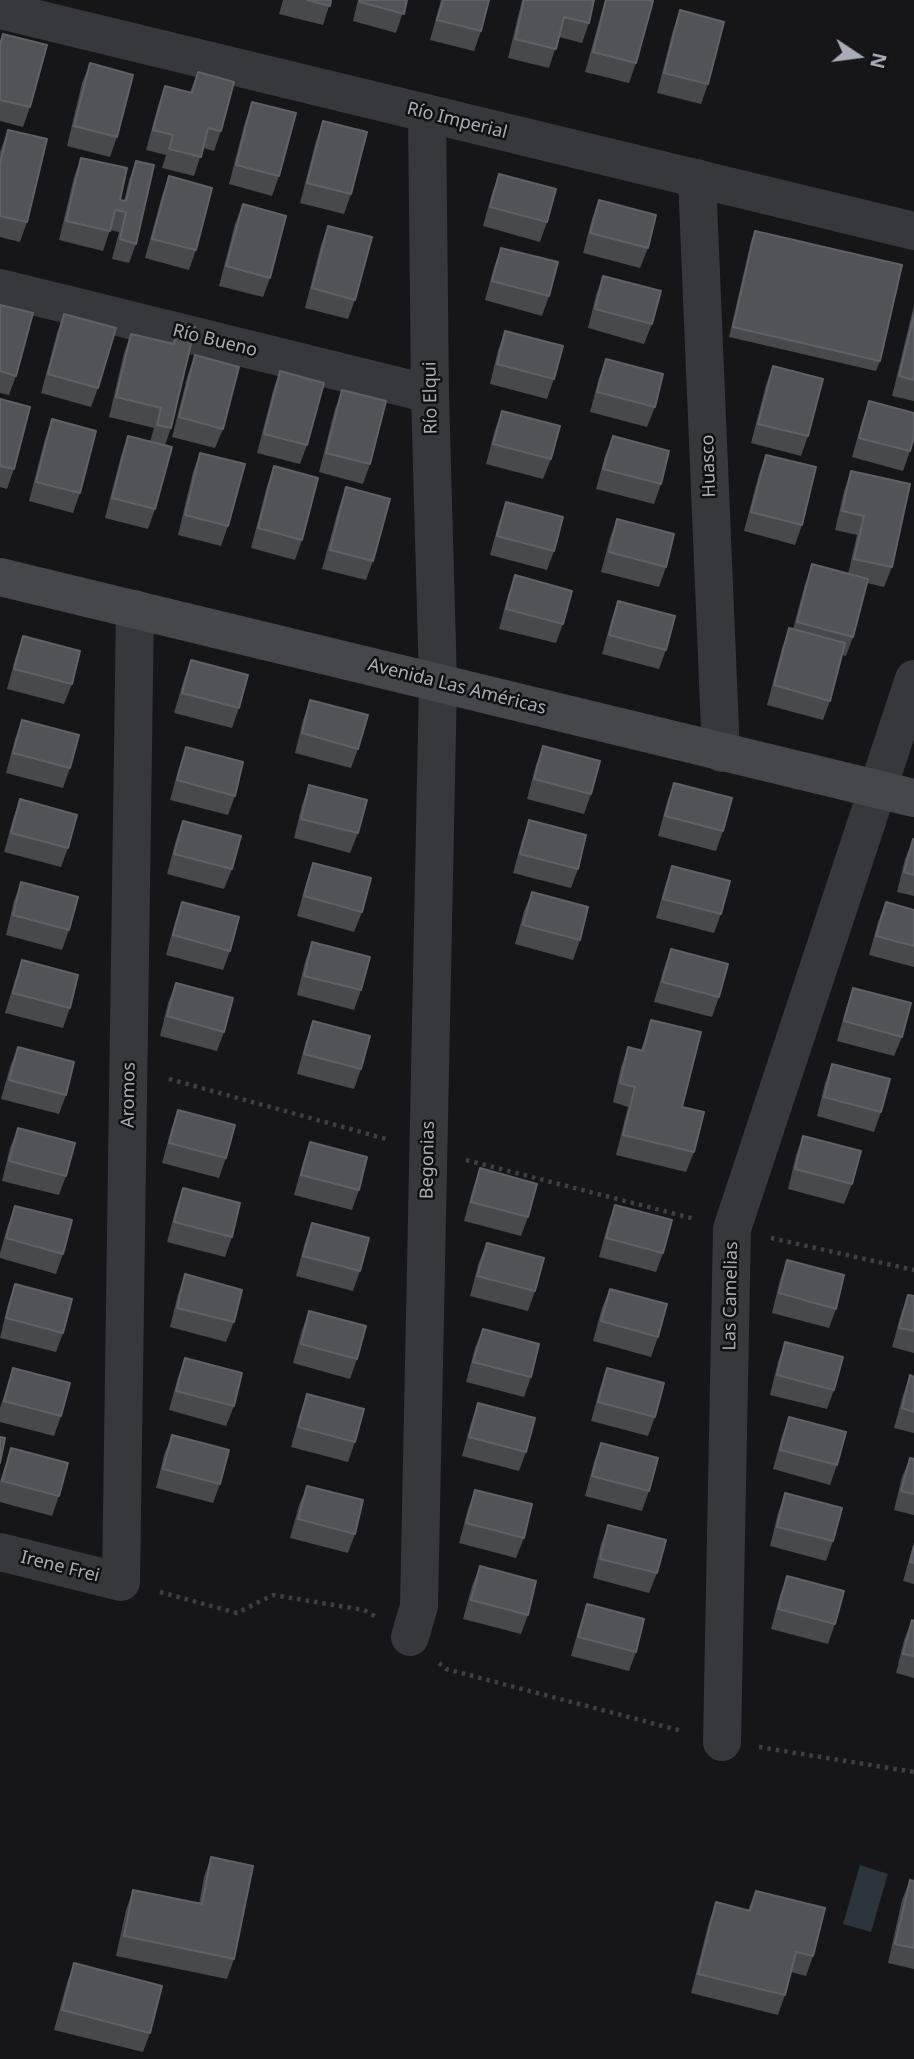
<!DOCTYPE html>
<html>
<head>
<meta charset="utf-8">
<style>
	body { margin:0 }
	#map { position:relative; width:914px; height:2059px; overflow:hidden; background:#161618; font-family:"Noto Sans",sans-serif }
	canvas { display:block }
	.north { position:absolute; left:823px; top:21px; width:70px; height:70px; -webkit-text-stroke:5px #111113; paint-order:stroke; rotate:103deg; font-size:19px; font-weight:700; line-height:28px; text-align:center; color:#a8adb8 }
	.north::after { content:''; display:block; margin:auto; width:24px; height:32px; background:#a8adb8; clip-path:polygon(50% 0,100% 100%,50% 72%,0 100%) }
</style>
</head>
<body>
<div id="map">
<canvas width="914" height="2059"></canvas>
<div class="north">N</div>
</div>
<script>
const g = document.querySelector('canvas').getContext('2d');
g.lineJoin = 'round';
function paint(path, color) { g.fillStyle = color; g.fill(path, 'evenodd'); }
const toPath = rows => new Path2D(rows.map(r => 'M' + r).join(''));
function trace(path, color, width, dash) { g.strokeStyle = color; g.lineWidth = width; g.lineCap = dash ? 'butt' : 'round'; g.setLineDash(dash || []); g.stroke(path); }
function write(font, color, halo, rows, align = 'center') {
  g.font = font + ' "Noto Sans",sans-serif'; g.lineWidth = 5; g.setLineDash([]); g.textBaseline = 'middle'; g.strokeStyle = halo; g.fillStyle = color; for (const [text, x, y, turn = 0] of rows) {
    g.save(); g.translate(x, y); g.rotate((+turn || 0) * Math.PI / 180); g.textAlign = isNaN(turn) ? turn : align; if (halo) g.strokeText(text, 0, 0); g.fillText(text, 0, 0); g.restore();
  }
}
const water = toPath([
	[860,1865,888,1874,871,1932,843,1924]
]);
const path = toPath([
	[169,1079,390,1140],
	[466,1160,695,1219],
	[771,1238,914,1270],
	[160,1592,237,1613,273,1595,364,1610,376,1617],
	[439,1663,446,1669,682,1731],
	[759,1747,914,1772]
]);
const street = toPath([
	[0,10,914,231],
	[697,178,721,753],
	[0,288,430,394],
	[0,1552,121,1582,135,609],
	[410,1637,419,1606,438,682,430,394,427,114],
	[722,1742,732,1229,914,679]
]);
const secondary = toPath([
	[0,577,914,798]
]);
const wall = toPath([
	[283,0,331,0,323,25,279,14],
	[358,0,407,0,396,33,353,21],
	[441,0,489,0,481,31,474,51,430,40],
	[522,0,594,0,589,23,582,43,559,37,549,68,508,58],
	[605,0,648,0,636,63,629,83,585,72],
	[680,10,708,84,701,104,657,93,673,30],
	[3,34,30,107,23,127,0,121,0,42],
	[90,63,117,137,110,157,67,146,82,83],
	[198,72,221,131,214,151,203,148,194,176,162,168,166,155,146,150,158,106,165,86,190,92],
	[252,102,279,176,272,196,229,184,245,122],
	[323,121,351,194,344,214,300,203,316,141],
	[8,130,27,222,20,242,0,237,0,152],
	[81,158,120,200,124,201,129,180,136,161,136,244,129,263,112,259,119,232,110,230,103,251,59,240,74,177],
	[499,174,547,222,540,242,483,226,492,193],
	[169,176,196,250,189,270,145,258,162,196],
	[599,200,648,248,640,268,583,253,592,219],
	[243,204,270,278,263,297,219,286,235,224],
	[328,226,355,300,348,319,305,308,321,245],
	[755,231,880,361,876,371,729,337,751,241],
	[501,248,549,296,542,316,485,300,494,267],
	[603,276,652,324,644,344,588,328,596,295],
	[0,305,16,376,9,395,0,393],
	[914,305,914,401,892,396],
	[64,314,98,388,91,407,41,393,57,333],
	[179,324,171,428,165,445,155,509,148,529,105,518,121,456,128,436,150,442,154,428,109,417,124,353,131,334,172,343],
	[505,331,554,379,547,399,490,384,498,350],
	[195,355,223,429,215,448,172,437,188,374],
	[606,359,655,407,647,427,590,412,599,378],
	[773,366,808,436,801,456,751,443,766,385],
	[280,371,307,445,300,464,257,453,273,391],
	[342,390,370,464,363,484,319,472,335,409],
	[0,399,14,469,7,489,0,487],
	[869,401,910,451,903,471,852,457,862,421],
	[502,411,551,459,543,479,486,464,495,430],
	[52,419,80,493,73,513,29,501,45,439],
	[613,436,661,484,654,504,596,489,605,456],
	[200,453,228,526,221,546,178,535,193,472],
	[766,455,802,525,795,545,744,531,759,474],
	[274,466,302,540,295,560,251,548,267,486],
	[851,471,892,567,884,587,867,583,853,637,846,656,842,655,830,701,823,720,767,705,782,648,789,628,793,629,805,584,812,564,848,574,857,535,835,530,844,491],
	[346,487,373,561,366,580,322,569,339,507],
	[506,502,554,551,547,570,490,555,499,522],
	[617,519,666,567,659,587,601,572,610,538],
	[515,575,563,624,556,643,499,629,508,595],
	[618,601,666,650,659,669,602,654,611,621],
	[23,636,72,684,64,704,7,689,16,656],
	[191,660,239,708,232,728,174,713,184,679],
	[310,700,358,749,351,768,295,753,303,720],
	[22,720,70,768,63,788,6,773,15,739],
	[543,746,591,794,584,814,527,799,536,765],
	[186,747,235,796,228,815,170,800,179,767],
	[674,783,723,831,716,851,658,836,667,802],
	[309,785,358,833,350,853,294,838,302,805],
	[20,799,68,848,61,867,4,852,13,819],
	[529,820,578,869,571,888,513,873,522,840],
	[183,821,232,869,224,889,167,874,176,840],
	[913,839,914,840,914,896,897,892,905,859],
	[313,863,362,912,354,932,297,916,306,883],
	[672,866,721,914,714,933,656,918,665,886],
	[21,882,69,930,62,950,6,935,14,901],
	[532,892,580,940,573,960,515,944,524,911],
	[182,902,230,951,223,970,166,955,175,922],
	[886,902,914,910,914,967,869,955,878,922],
	[312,942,361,990,354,1010,297,995,305,962],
	[671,949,719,997,712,1017,654,1002,664,968],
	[22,960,70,1008,63,1028,5,1013,15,980],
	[176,983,224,1032,217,1051,160,1036,168,1003],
	[853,988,902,1037,894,1056,837,1041,846,1008],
	[651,1020,682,1107,694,1152,686,1172,616,1155,628,1107,613,1102,621,1067,628,1047,641,1050],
	[313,1021,361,1069,354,1089,297,1074,306,1041],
	[18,1047,66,1095,59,1114,1,1099,10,1067],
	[832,1064,881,1112,874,1132,817,1116,825,1083],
	[178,1110,226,1158,219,1178,162,1163,171,1130],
	[18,1128,66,1176,59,1195,2,1181,10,1148],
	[803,1136,852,1184,844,1204,788,1189,796,1155],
	[310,1142,359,1190,352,1210,294,1195,303,1162],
	[480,1168,528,1217,521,1236,464,1221,473,1188],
	[183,1188,232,1237,225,1257,167,1242,176,1208],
	[615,1205,663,1253,656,1272,599,1257,608,1224],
	[15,1206,63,1254,56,1274,0,1258,0,1253,8,1225],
	[312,1223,360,1271,353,1291,296,1276,305,1242],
	[487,1243,535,1291,528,1311,470,1296,479,1262],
	[787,1260,836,1309,829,1328,772,1313,780,1280],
	[185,1274,234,1322,226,1342,170,1327,178,1294],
	[15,1284,63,1333,56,1352,0,1338,8,1304],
	[610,1289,658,1337,651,1357,593,1341,602,1308],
	[908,1295,914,1296,914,1353,892,1347,901,1314],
	[309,1311,357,1359,350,1379,293,1363,302,1330],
	[483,1329,531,1377,524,1397,466,1382,475,1348],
	[785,1342,834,1390,827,1409,770,1395,778,1362],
	[185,1358,234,1406,226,1426,169,1410,178,1377],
	[13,1368,61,1416,54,1436,0,1422,0,1408],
	[607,1368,655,1417,648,1436,591,1421,600,1388],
	[910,1375,914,1377,914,1433,894,1428,903,1395],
	[307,1394,355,1442,348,1462,291,1447,300,1414],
	[478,1403,526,1452,519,1471,462,1456,471,1423],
	[789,1417,837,1465,830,1485,773,1469,782,1436],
	[172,1435,220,1484,213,1503,156,1488,164,1455],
	[601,1443,649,1491,642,1511,585,1496,594,1462],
	[11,1448,59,1496,52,1516,0,1502,0,1481],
	[910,1458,914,1459,914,1515,894,1510,902,1477],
	[307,1486,355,1534,348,1553,290,1538,299,1505],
	[475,1490,524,1538,516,1558,459,1543,468,1509],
	[785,1493,833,1541,826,1561,770,1546,778,1513],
	[608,1525,657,1573,649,1593,593,1578,601,1544],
	[914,1542,914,1584,903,1581],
	[480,1566,528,1615,521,1634,463,1619,472,1586],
	[787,1576,835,1624,828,1644,771,1629,780,1595],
	[587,1604,636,1652,629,1671,571,1656,580,1624],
	[912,1620,914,1621,914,1678,896,1673,904,1640],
	[211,1857,234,1959,227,1979,116,1956,126,1910,133,1890,199,1904,204,1877],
	[910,1880,914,1881,914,1969,888,1963,902,1900],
	[756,1891,813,1956,806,1976,791,1972,785,1995,778,2015,691,1993,709,1922,716,1902,748,1910],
	[74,1963,150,2033,143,2052,54,2030,67,1983]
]);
const building = toPath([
	[307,0,331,0,330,6,307,0],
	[360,0,407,0,404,14,360,2,360,0],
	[443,0,489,0,481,31,437,20,443,0],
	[524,0,594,0,589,23,564,17,556,49,515,39,524,0],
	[606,0,648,0,653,1,636,63,593,52,606,0],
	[680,10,724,22,708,84,664,73,680,10],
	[3,34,47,45,30,107,0,100,0,45,3,34],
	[90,63,133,75,117,137,74,126,90,63],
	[198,72,234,82,221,131,208,128,201,157,169,149,173,135,153,130,165,86,192,93,198,72],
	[252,102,296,113,279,176,236,165,252,102],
	[323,121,367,132,351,194,307,183,323,121],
	[8,130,47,139,27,222,0,216,0,164,8,130],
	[81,158,127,168,120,200,126,201,136,161,154,165,136,244,120,239,126,212,115,210,110,231,66,221,81,158],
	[499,174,556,189,547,222,490,207,499,174],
	[169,176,212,188,196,250,152,239,169,176],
	[599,200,656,215,648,248,590,233,599,200],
	[243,204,286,216,270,278,226,266,243,204],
	[328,226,372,237,355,300,312,288,328,226],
	[755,231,902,265,880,361,733,327,755,231],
	[501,248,558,262,549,296,492,281,501,248],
	[603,276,661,291,652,324,595,309,603,276],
	[0,305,33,313,16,376,0,371,0,305],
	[64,314,116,328,98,388,48,374,64,314],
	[914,315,914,380,899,376,914,315],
	[179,324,195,327,171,428,157,425,161,408,116,397,131,334,174,344,179,324],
	[505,331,563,346,554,379,497,364,505,331],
	[195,355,239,367,223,429,179,417,195,355],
	[606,359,663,374,655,407,597,392,606,359],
	[773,366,823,379,808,436,758,424,773,366],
	[280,371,324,383,307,445,264,434,280,371],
	[342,390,386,401,370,464,326,453,342,390],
	[0,399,30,407,14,469,0,466,0,399],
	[869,401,914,413,914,437,910,451,859,438,869,401],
	[502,411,560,426,551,459,493,444,502,411],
	[52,419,96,431,80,493,36,482,52,419],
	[128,436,172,447,155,509,112,498,128,436],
	[613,436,669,451,661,484,603,469,613,436],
	[200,453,245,464,228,526,185,515,200,453],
	[766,455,816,467,802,525,751,512,766,455],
	[274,466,318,478,302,540,258,528,274,466],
	[851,471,910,484,892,567,854,559,864,516,842,511,851,471],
	[346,487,390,499,373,561,330,550,346,487],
	[506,502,563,517,554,551,497,536,506,502],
	[617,519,674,534,666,567,609,552,617,519],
	[812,564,868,579,853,637,797,622,812,564],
	[515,575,572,591,563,624,506,609,515,575],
	[618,601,675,616,666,650,609,635,618,601],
	[789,628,845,643,830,701,774,685,789,628],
	[23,636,80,651,72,684,14,669,23,636],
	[191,660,248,675,239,708,182,693,191,660],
	[310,700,368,715,358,749,302,733,310,700],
	[22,720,79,735,70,768,13,753,22,720],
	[543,746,600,761,591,794,534,779,543,746],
	[186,747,243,762,235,796,177,780,186,747],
	[674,783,732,798,723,831,665,816,674,783],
	[309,785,367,800,358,833,301,819,309,785],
	[20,799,77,815,68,848,11,833,20,799],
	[529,820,586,835,578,869,520,854,529,820],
	[183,821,241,836,232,869,174,854,183,821],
	[913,839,914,840,914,875,904,872,913,839],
	[313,863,371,878,362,912,304,896,313,863],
	[672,866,730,881,721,914,663,899,672,866],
	[21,882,78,897,69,930,13,915,21,882],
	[532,892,588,907,580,940,523,925,532,892],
	[182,902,239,917,230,951,173,935,182,902],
	[886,902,914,910,914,946,876,936,886,902],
	[312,942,370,957,361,990,304,976,312,942],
	[671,949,728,964,719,997,662,982,671,949],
	[22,960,78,975,70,1008,13,993,22,960],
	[176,983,233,998,224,1032,167,1016,176,983],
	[853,988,911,1003,902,1037,844,1021,853,988],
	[651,1020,701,1032,682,1107,704,1112,694,1152,623,1135,635,1087,620,1083,628,1047,643,1051,651,1020],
	[313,1021,370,1036,361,1069,304,1054,313,1021],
	[18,1047,74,1062,66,1095,9,1080,18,1047],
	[832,1064,890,1079,881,1112,824,1097,832,1064],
	[178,1110,235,1125,226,1158,169,1143,178,1110],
	[18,1128,75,1143,66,1176,9,1161,18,1128],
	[803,1136,861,1151,852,1184,795,1169,803,1136],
	[310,1142,367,1157,359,1190,301,1175,310,1142],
	[480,1168,537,1184,528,1217,471,1202,480,1168],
	[183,1188,240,1203,232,1237,174,1222,183,1188],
	[615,1205,672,1220,663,1253,606,1238,615,1205],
	[15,1206,72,1220,63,1254,6,1238,15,1206],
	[312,1223,369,1238,360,1271,303,1256,312,1223],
	[487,1243,544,1258,535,1291,477,1276,487,1243],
	[787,1260,844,1275,836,1309,779,1293,787,1260],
	[185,1274,242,1290,234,1322,177,1308,185,1274],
	[15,1284,72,1299,63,1333,6,1318,15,1284],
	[610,1289,667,1304,658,1337,601,1321,610,1289],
	[908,1295,914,1296,914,1331,899,1328,908,1295],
	[309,1311,366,1326,357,1359,301,1344,309,1311],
	[483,1329,539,1344,531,1377,473,1362,483,1329],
	[785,1342,843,1357,834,1390,777,1375,785,1342],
	[185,1358,242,1373,234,1406,176,1391,185,1358],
	[13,1368,70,1383,61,1416,4,1401,13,1368],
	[607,1368,664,1383,655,1417,598,1402,607,1368],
	[910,1375,914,1377,914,1412,902,1408,910,1375],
	[307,1394,364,1409,355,1442,298,1427,307,1394],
	[478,1403,535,1418,526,1452,469,1437,478,1403],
	[789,1417,846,1432,837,1465,780,1450,789,1417],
	[172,1435,229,1450,220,1484,163,1469,172,1435],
	[0,1437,5,1438,0,1463,0,1437],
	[601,1443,658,1458,649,1491,592,1476,601,1443],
	[11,1448,68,1463,59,1496,2,1481,11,1448],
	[910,1458,914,1459,914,1494,901,1491,910,1458],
	[307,1486,363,1500,355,1534,298,1519,307,1486],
	[475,1490,532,1504,524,1538,466,1523,475,1490],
	[785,1493,842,1508,833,1541,777,1527,785,1493],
	[608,1525,666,1540,657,1573,600,1559,608,1525],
	[914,1546,914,1563,910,1562,914,1546],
	[480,1566,536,1581,528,1615,471,1600,480,1566],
	[787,1576,844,1591,835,1624,778,1609,787,1576],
	[587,1604,644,1619,636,1652,578,1637,587,1604],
	[912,1620,914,1621,914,1656,903,1654,912,1620],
	[211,1857,253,1866,234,1959,124,1936,133,1890,202,1904,211,1857],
	[910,1880,914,1881,914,1948,895,1944,910,1880],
	[756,1891,825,1908,813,1956,796,1952,785,1995,698,1974,716,1902,750,1911,756,1891],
	[74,1963,162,1986,150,2033,62,2010,74,1963]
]);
const streetNames = [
	["Río Imperial",457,121,14],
	["Río Bueno",215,341,14],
	["Río Elqui",431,398,-91],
	["Huasco",709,466,-92],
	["Avenida Las Américas",457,687,14],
	["Aromos",129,1095,-89],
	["Begonias",428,1160,-89],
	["Las Camelias",731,1296,-89],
	["Irene Frei",60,1567,14]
];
paint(water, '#2c353c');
trace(path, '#3d3f44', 4.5, [3.5, 5]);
trace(street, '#37383d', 38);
trace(secondary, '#45474d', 38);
paint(wall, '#47494d');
paint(building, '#525359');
trace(building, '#5f6168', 2);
write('18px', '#a8adb8', '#111113', streetNames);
</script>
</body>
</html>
